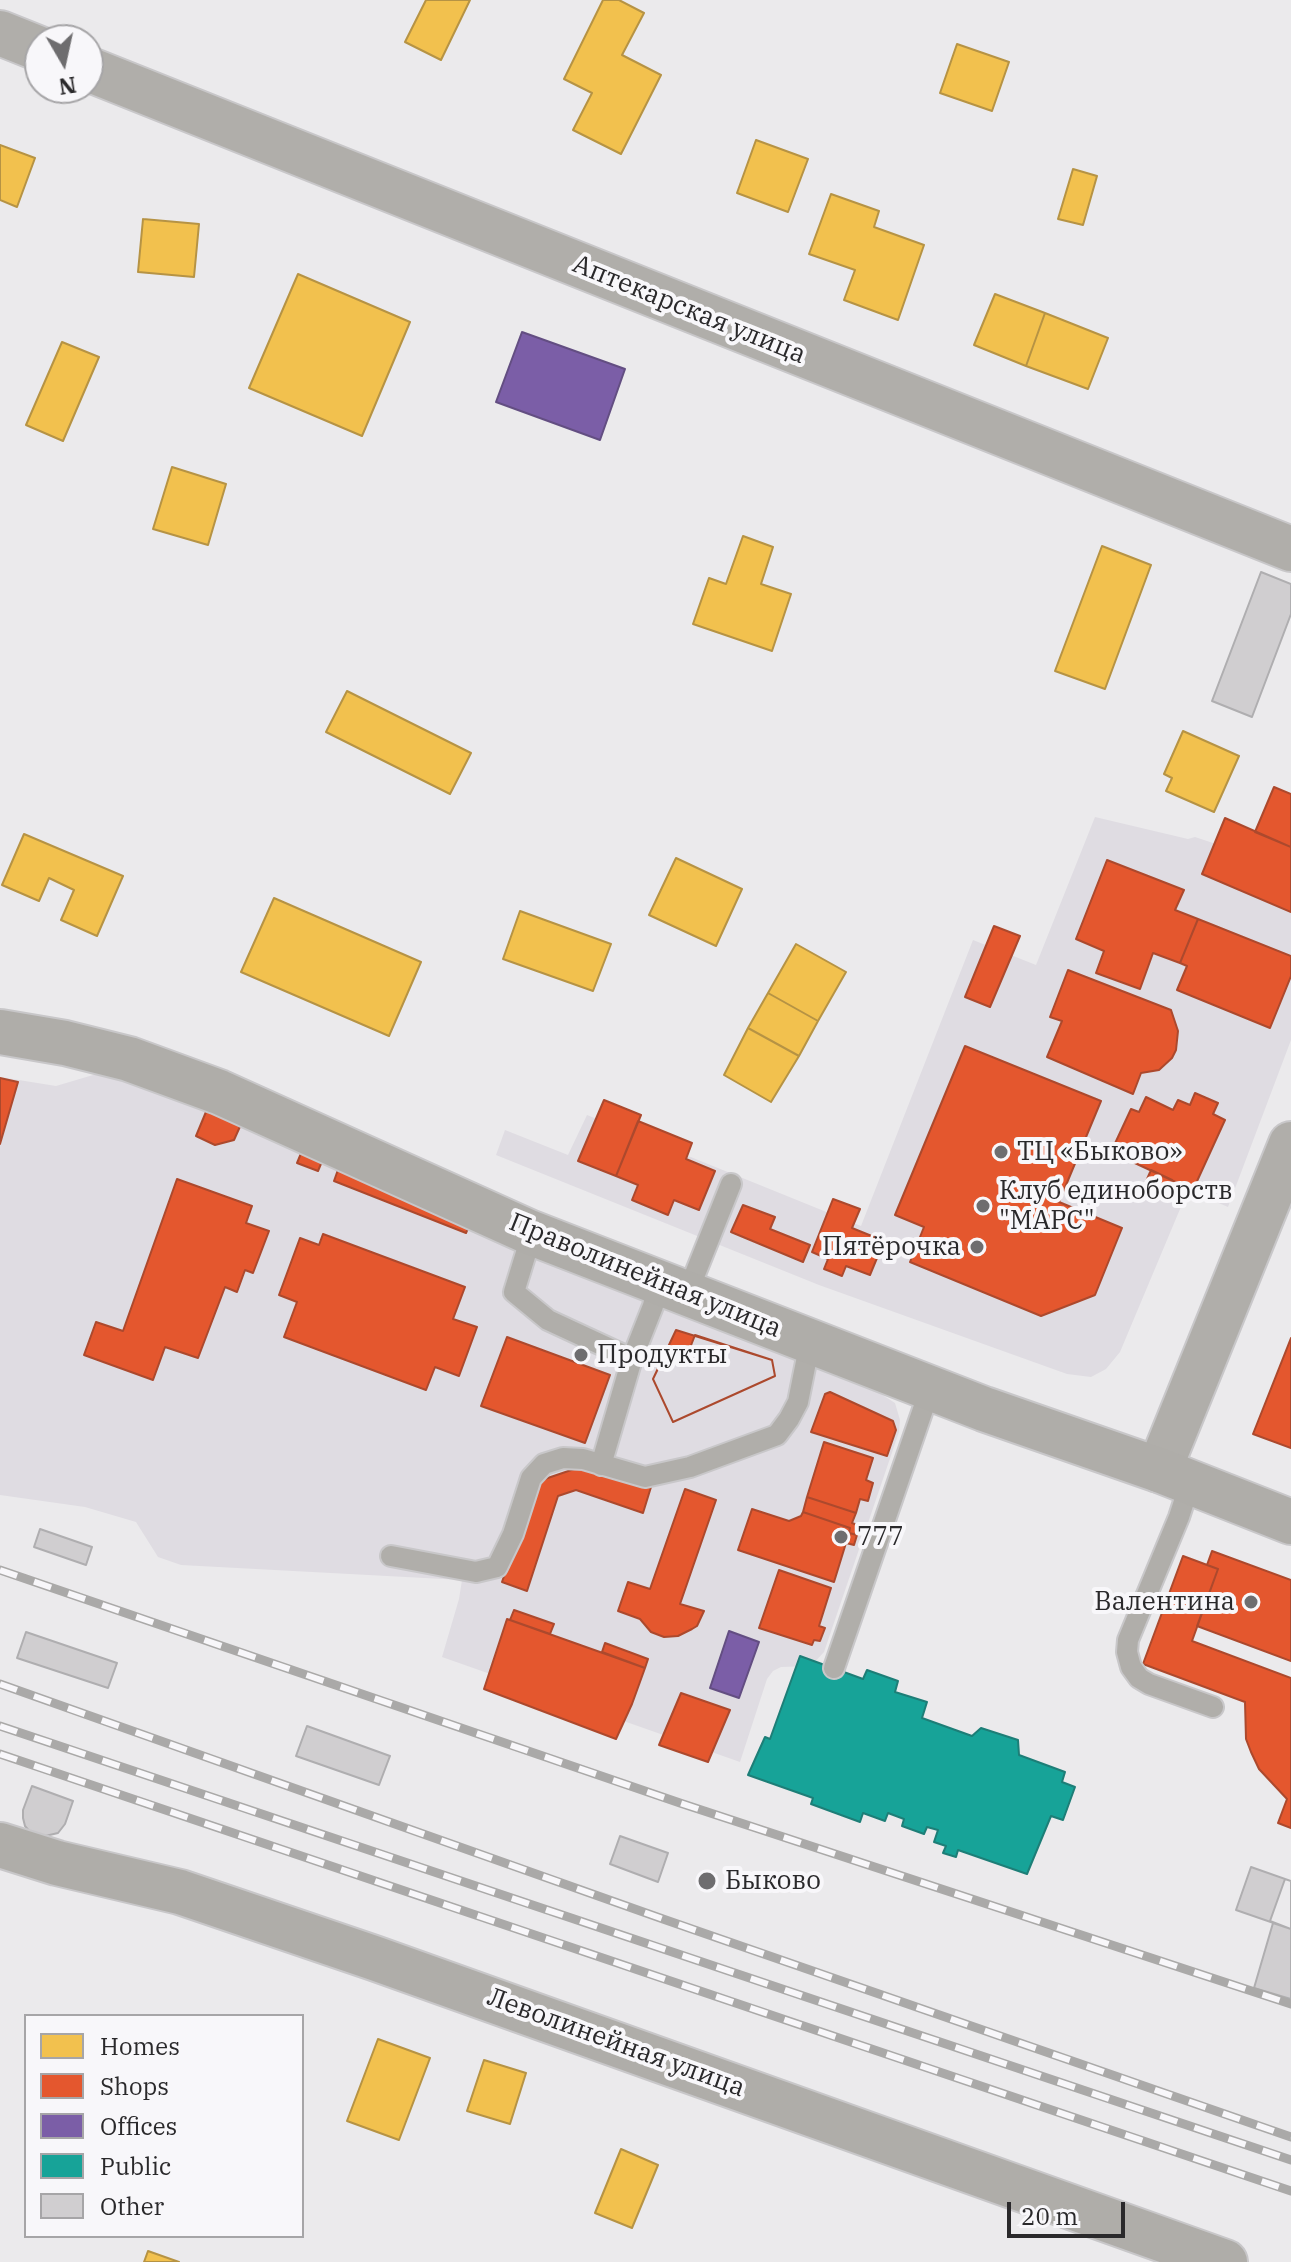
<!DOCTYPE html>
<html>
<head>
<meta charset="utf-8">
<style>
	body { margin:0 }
	#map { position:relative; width:1291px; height:2262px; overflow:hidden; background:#ebeaec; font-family:"IBM Plex Serif",serif }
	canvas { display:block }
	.legend { position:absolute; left:24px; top:2014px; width:280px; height:224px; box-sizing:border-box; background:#f8f7fa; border:2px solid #a6a5a7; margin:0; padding:10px 14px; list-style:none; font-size:24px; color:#2a292b }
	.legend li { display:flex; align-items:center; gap:16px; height:40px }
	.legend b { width:40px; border:2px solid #a6a5a7 }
	.north { position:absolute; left:24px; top:24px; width:80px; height:80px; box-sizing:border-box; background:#f8f7fa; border:2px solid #a6a5a7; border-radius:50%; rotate:171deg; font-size:22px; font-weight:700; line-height:32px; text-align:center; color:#2a292b }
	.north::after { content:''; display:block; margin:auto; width:28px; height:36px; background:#6e6d6f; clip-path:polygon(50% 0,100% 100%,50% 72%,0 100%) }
	.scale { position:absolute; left:1007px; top:2202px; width:118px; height:36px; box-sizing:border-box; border:4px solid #2a292b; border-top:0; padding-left:10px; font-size:24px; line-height:28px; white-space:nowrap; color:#2a292b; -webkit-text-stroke:6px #f8f7fa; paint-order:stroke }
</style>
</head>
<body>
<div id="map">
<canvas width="1291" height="2262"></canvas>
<ul class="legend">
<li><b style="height:22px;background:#f2c14e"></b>Homes</li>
<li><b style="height:22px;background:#e4572e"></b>Shops</li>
<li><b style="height:22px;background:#7b5ea7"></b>Offices</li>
<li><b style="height:22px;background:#17a398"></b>Public</li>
<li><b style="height:22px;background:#d0ced0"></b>Other</li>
</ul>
<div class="north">N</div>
<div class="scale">20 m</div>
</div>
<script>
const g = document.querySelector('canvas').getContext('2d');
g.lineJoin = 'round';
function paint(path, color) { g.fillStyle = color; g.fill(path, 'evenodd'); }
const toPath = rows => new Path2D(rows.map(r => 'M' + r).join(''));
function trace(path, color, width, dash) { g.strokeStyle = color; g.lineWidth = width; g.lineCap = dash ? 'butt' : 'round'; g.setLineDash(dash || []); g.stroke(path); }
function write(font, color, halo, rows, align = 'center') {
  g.font = font + ' "IBM Plex Serif",serif'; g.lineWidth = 8; g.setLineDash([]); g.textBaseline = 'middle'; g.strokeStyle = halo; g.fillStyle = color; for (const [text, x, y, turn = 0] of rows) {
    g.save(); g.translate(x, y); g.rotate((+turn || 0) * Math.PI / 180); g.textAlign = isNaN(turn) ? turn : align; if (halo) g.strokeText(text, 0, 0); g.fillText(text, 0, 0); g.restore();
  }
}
const built = toPath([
	[1095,817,1188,839,1195,837,1252,856,1291,836,1291,1040,1228,1207,1188,1190,1120,1352,1106,1369,1091,1377,1067,1374,819,1285,496,1155,505,1130,568,1155,587,1115,861,1226,973,940,1036,965],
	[110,1070,881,1394,895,1403,900,1420,899,1432,824,1652,811,1666,781,1667,773,1671,767,1679,740,1762,442,1657,459,1599,462,1580,181,1565,158,1557,136,1522,85,1507,0,1495,0,1077,56,1086]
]);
const homes = toPath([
	[426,0,470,0,441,60,405,42,426,0],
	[603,0,619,0,644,13,622,55,661,75,621,154,573,130,592,93,564,79,603,0],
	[957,44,1009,62,992,111,940,93,957,44],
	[756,140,808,159,788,212,737,193,756,140],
	[0,145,35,158,17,207,0,200,0,145],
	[1073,169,1097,176,1083,225,1058,219,1073,169],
	[831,194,879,211,874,227,924,245,898,320,844,300,855,270,809,254,831,194],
	[143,219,199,224,194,277,138,272,143,219],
	[298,274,410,322,362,436,249,388,298,274],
	[995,294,1045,313,1026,366,974,345,995,294],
	[1045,313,1108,338,1088,389,1026,366,1045,313],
	[62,342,99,357,63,441,26,425,62,342],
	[172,467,226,484,208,545,153,529,172,467],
	[743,536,773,547,761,584,791,594,772,651,693,624,709,578,726,584,743,536],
	[1102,546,1151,565,1105,689,1055,671,1102,546],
	[347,691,471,753,450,794,326,732,347,691],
	[1183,731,1239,756,1214,812,1166,791,1172,778,1164,774,1183,731],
	[24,834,123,876,97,936,61,920,74,890,49,878,39,901,2,885,24,834],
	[676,858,742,889,716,946,649,915,676,858],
	[274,898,421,962,389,1036,241,972,274,898],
	[520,911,611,944,593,991,503,959,520,911],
	[796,944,846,972,818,1021,768,993,796,944],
	[768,993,818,1021,799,1056,748,1028,768,993],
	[748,1028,799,1056,771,1102,724,1075,748,1028],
	[378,2039,430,2058,399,2140,347,2121,378,2039],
	[484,2060,526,2073,510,2124,467,2111,484,2060],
	[621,2149,658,2165,632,2228,595,2213,621,2149],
	[148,2251,179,2262,144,2262,148,2251]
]);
const shops = toPath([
	[1274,787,1291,794,1291,847,1255,832,1274,787],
	[1225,818,1291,847,1291,912,1202,874,1225,818],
	[1107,860,1184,890,1175,910,1198,919,1180,963,1153,953,1140,989,1096,973,1104,951,1076,939,1107,860],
	[1198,919,1291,956,1291,976,1270,1028,1177,990,1187,966,1180,963,1198,919],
	[994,926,1020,936,990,1007,965,997,994,926],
	[1068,970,1171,1010,1178,1031,1176,1050,1172,1058,1159,1070,1141,1073,1133,1094,1047,1057,1062,1021,1050,1017,1068,970],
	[965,1046,1101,1101,1059,1202,1122,1228,1095,1295,1041,1316,910,1262,924,1227,895,1215,965,1046],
	[0,1078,18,1082,0,1144,0,1078],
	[1195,1093,1218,1103,1213,1114,1225,1120,1193,1190,1111,1152,1131,1109,1139,1112,1146,1097,1173,1110,1178,1100,1190,1105,1195,1093],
	[604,1100,641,1115,616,1176,578,1161,604,1100],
	[208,1107,242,1122,234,1140,215,1145,196,1136,208,1107],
	[638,1121,692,1143,686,1159,715,1171,699,1210,674,1200,668,1215,632,1200,638,1185,616,1176,638,1121],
	[302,1151,323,1159,318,1171,297,1163,302,1151],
	[340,1164,473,1216,466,1233,334,1181,340,1164],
	[1151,1170,1172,1180,1165,1196,1144,1186,1151,1170],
	[177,1179,252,1206,246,1223,269,1231,253,1273,245,1270,237,1292,225,1287,198,1358,165,1347,153,1380,84,1355,96,1322,123,1331,177,1179],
	[833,1199,860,1209,852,1228,884,1241,870,1275,846,1266,842,1276,832,1272,824,1269,828,1259,812,1252,833,1199],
	[743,1205,775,1217,770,1229,810,1245,803,1262,731,1232,743,1205],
	[323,1234,465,1287,453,1319,477,1327,459,1376,435,1367,426,1390,284,1337,297,1302,279,1295,300,1238,319,1245,323,1234],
	[676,1330,772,1360,775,1376,673,1422,653,1379,676,1330],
	[695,1335,772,1360,775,1376,673,1422,653,1379,668,1348,682,1352,690,1348,695,1335],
	[507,1337,610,1375,585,1443,481,1406,507,1337],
	[1291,1338,1291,1448,1253,1434,1291,1338],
	[830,1392,893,1421,896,1430,887,1456,811,1432,825,1394,830,1392],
	[824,1442,873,1458,866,1480,873,1483,868,1501,860,1499,856,1513,807,1497,824,1442],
	[586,1465,651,1487,643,1513,576,1490,558,1496,527,1591,502,1582,536,1482,586,1465],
	[685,1489,716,1500,680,1604,704,1611,697,1626,692,1629,678,1636,664,1637,651,1632,640,1619,618,1611,628,1582,650,1589,685,1489],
	[807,1497,856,1513,852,1523,860,1526,857,1535,849,1533,850,1528,803,1512,807,1497],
	[752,1509,789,1521,801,1516,803,1512,850,1528,849,1533,857,1535,854,1545,846,1543,834,1582,738,1550,752,1509],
	[1212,1551,1291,1580,1291,1661,1197,1626,1218,1569,1207,1565,1212,1551],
	[1183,1556,1218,1569,1192,1641,1291,1678,1291,1828,1278,1823,1287,1799,1259,1769,1251,1752,1246,1739,1245,1702,1143,1664,1183,1556],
	[779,1570,831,1588,819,1626,825,1628,820,1641,814,1640,812,1645,759,1628,779,1570],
	[514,1610,554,1624,550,1634,510,1620,514,1610],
	[507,1619,645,1668,632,1704,616,1739,484,1689,507,1619],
	[605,1643,648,1659,645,1668,602,1652,605,1643],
	[681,1693,730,1710,708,1762,659,1745,681,1693]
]);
const offices = toPath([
	[522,332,625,369,600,440,496,402,522,332],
	[729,1631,759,1642,739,1698,710,1688,729,1631]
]);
const public = toPath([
	[800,1656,863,1679,867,1670,898,1681,895,1692,927,1702,922,1718,972,1736,981,1728,1018,1740,1019,1755,1065,1772,1062,1782,1075,1787,1063,1820,1051,1816,1027,1874,958,1850,956,1857,943,1853,946,1846,934,1842,938,1830,927,1827,924,1834,902,1826,904,1819,888,1813,885,1821,863,1813,860,1822,811,1804,813,1798,748,1775,765,1737,770,1739,800,1656]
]);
const building = toPath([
	[1261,572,1291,584,1291,614,1252,717,1212,701,1261,572],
	[40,1529,92,1547,86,1565,34,1547,40,1529],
	[26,1632,117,1663,108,1688,17,1658,26,1632],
	[307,1726,390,1756,379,1785,296,1756,307,1726],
	[32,1786,73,1801,65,1824,58,1833,41,1837,30,1832,25,1826,23,1818,23,1810,32,1786],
	[620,1836,668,1853,658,1882,610,1864,620,1836],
	[1251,1867,1291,1881,1291,1929,1236,1910,1251,1867],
	[1285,1879,1291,1881,1291,1929,1270,1921,1285,1879],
	[1273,1923,1291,1929,1291,1999,1254,1988,1273,1923]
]);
const service = toPath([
	[529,1232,526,1253,514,1292,548,1320,632,1359],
	[687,1294,731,1184],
	[601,1465,632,1359,653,1306,658,1282],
	[1190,1483,1179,1517,1128,1640,1127,1652,1131,1667,1139,1678,1149,1684,1213,1707],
	[391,1556,476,1572,497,1567,513,1534,531,1478,544,1464,563,1458,583,1459,645,1477,690,1467,777,1435,789,1419,798,1402,810,1342],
	[834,1668,930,1389]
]);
const tertiary = toPath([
	[0,33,40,49],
	[88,69,1291,549],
	[1159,1470,1291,1144]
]);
const secondary = toPath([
	[0,1032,65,1043,129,1059,219,1092,529,1232,984,1409,1159,1470,1291,1522],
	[0,1845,57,1863,180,1892,374,1958,1225,2262]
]);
const rail = toPath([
	[0,1570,680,1803,1291,2004],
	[0,1684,663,1919,1291,2137],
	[0,1726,1291,2160],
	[0,1754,1291,2191]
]);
const markers = [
	[1001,1152,8,"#6e6d6f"],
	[983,1206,8,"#6e6d6f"],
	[977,1247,8,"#6e6d6f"],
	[581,1355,8,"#6e6d6f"],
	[841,1537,8,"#6e6d6f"],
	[1251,1602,8,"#6e6d6f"],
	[707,1881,10,"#6e6d6f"]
];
const streetNames = [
	["Аптекарская улица",689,310,22],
	["Праволинейная улица",645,1276,22],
	["Леволинейная улица",616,2043,20]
];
const poiNames = [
	["ТЦ «Быково»",1017,1152],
	["Клуб единоборств",999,1191],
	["\"МАРС\"",999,1221],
	["Пятёрочка",961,1247,"right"],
	["Продукты",597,1355],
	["777",857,1537],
	["Валентина",1235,1602,"right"],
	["Быково",725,1881]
];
paint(built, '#dfdce2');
paint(homes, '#f2c14e');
trace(homes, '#b69344', 2);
paint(shops, '#e4572e');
trace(shops, '#ac492d', 2);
paint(offices, '#7b5ea7');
trace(offices, '#634e82', 2);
paint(public, '#17a398');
trace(public, '#1d7e77', 2);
paint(building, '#d0ced0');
trace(building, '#afaeb0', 2);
trace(service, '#c8c7c9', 24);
trace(tertiary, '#c8c7c9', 48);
trace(secondary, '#c8c7c9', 48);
trace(service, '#b0aeaa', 20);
trace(tertiary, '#b0aeaa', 44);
trace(secondary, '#afada9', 44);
trace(rail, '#aaa9a8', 9);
trace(rail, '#f8f7fa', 6, [18]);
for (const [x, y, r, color] of markers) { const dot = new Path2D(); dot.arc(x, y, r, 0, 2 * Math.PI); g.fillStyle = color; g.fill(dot); trace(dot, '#f8f7fa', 3); }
write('26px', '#2a292b', '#f8f7fa', streetNames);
write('26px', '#2a292b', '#f8f7fa', poiNames, 'left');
</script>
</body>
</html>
